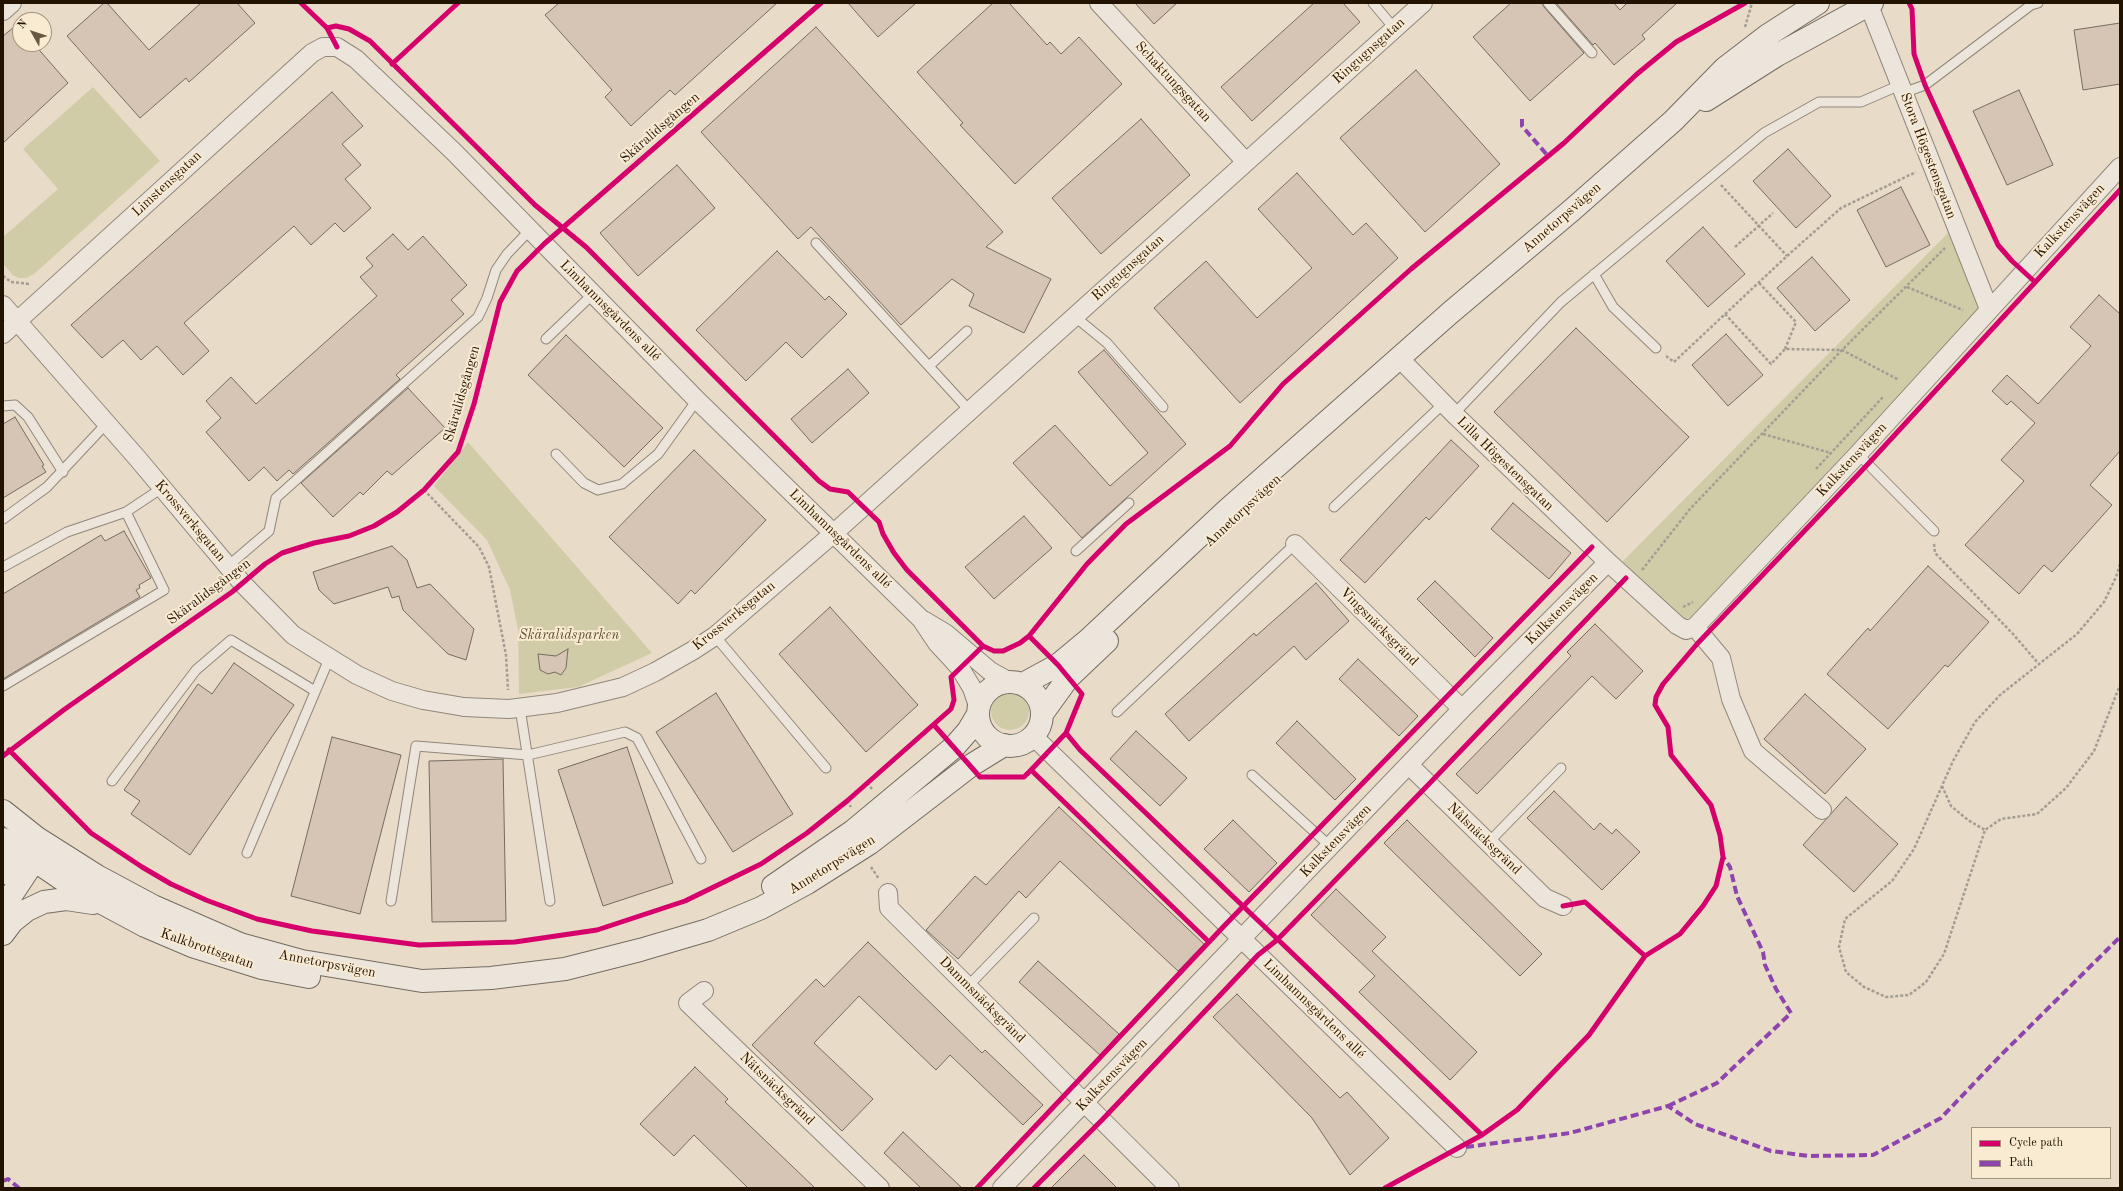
<!DOCTYPE html>
<html>
<head>
<meta charset="utf-8">
<style>
	body { margin:0 }
	#map { position:relative; width:2123px; height:1191px; overflow:hidden; background:#e8dbc8; font-family:"Old Standard TT",serif }
	canvas { display:block }
	.frame { position:absolute; inset:0; border:4px solid #221200; pointer-events:none }
	.legend { position:absolute; left:1971px; top:1127px; width:140px; height:52px; box-sizing:border-box; background:#f9ead2; border:1px solid #a3947e; margin:0; padding:5px 7px; list-style:none; font-size:12px; color:#221200 }
	.legend li { display:flex; align-items:center; gap:8px; height:20px }
	.legend b { width:20px; border:1px solid #a3947e }
	.north { position:absolute; left:12px; top:12px; width:40px; height:40px; box-sizing:border-box; background:#f9ead2; border:1px solid #a3947e; border-radius:50%; rotate:309deg; font-size:11px; font-weight:700; line-height:16px; text-align:center; color:#221200 }
	.north::after { content:''; display:block; margin:auto; width:14px; height:18px; background:#675846; clip-path:polygon(50% 0,100% 100%,50% 72%,0 100%) }
</style>
</head>
<body>
<div id="map">
<canvas width="2123" height="1191"></canvas>
<div class="frame"></div>
<ul class="legend">
<li><b style="height:5px;background:#d6006c"></b>Cycle path</li>
<li><b style="height:5px;background:#8e44ad"></b>Path</li>
</ul>
<div class="north">N</div>
</div>
<script>
const g = document.querySelector('canvas').getContext('2d');
g.lineJoin = 'round';
function paint(path, color) { g.fillStyle = color; g.fill(path, 'evenodd'); }
const toPath = rows => new Path2D(rows.map(r => 'M' + r).join(''));
function trace(path, color, width, dash) { g.strokeStyle = color; g.lineWidth = width; g.lineCap = dash ? 'butt' : 'round'; g.setLineDash(dash || []); g.stroke(path); }
function write(font, color, halo, rows, align = 'center') {
  g.font = font + ' "Old Standard TT",serif'; g.lineWidth = 4; g.setLineDash([]); g.textBaseline = 'middle'; g.strokeStyle = halo; g.fillStyle = color; for (const [text, x, y, turn = 0] of rows) {
    g.save(); g.translate(x, y); g.rotate((+turn || 0) * Math.PI / 180); g.textAlign = isNaN(turn) ? turn : align; if (halo) g.strokeText(text, 0, 0); g.fillText(text, 0, 0); g.restore();
  }
}
const green = toPath([
	[93,87,160,161,34,274,26,278,19,278,13,275,3,264,3,237,58,189,23,149],
	[1950,231,1980,307,1854,449,1693,617,1684,619,1622,562],
	[468,442,652,653,578,687,519,694,518,630,510,590,487,540,434,486],
	'991 711a19 19 0 1 1 38 0a19 19 0 1 1-38 0Z'
]);
const building = toPath([
	[104,3,107,3,149,50,201,3,237,3,255,23,189,82,186,78,140,118,67,36,104,3],
	[559,3,777,3,675,95,670,90,631,126,605,97,612,90,545,15,559,3],
	[848,3,916,3,878,37,848,3],
	[993,3,1009,3,1047,45,1050,42,1061,54,1079,37,1122,84,1015,184,960,125,963,123,917,72,993,3],
	[1135,3,1177,3,1154,24,1135,3],
	[1314,3,1343,3,1360,22,1252,121,1221,87,1314,3],
	[1511,3,1542,3,1544,7,1584,53,1530,101,1473,37,1511,3],
	[1556,3,1614,3,1620,10,1627,3,1677,3,1642,35,1645,39,1614,65,1595,43,1593,45,1556,3],
	[20,22,20,44,34,44,68,83,3,143,3,36,20,22],
	[2120,23,2120,84,2083,90,2074,30,2120,23],
	[816,27,1003,232,986,247,1051,279,1024,333,969,306,974,294,952,279,901,325,811,227,798,239,701,132,816,27],
	[1416,70,1500,164,1425,232,1340,138,1416,70],
	[2019,90,2053,165,2007,185,1973,111,2019,90],
	[332,92,363,126,342,144,361,165,345,179,371,208,344,232,335,223,311,245,294,226,184,323,209,351,183,375,157,346,141,360,123,340,102,358,71,325,332,92],
	[1141,119,1190,175,1101,254,1052,198,1141,119],
	[1788,149,1831,196,1796,228,1753,181,1788,149],
	[677,165,715,208,638,276,600,233,677,165],
	[1297,173,1353,235,1366,223,1398,258,1240,403,1154,308,1206,261,1257,318,1312,268,1258,209,1297,173],
	[1901,187,1930,245,1886,267,1857,210,1901,187],
	[1703,227,1745,274,1708,307,1666,261,1703,227],
	[393,234,408,250,423,236,467,285,451,300,464,314,396,375,400,379,293,474,289,470,277,481,264,467,249,481,206,432,221,418,206,401,231,377,256,404,377,296,360,277,373,266,366,258,393,234],
	[777,251,825,300,829,296,847,314,802,358,786,342,746,381,696,330,777,251],
	[1812,257,1850,300,1815,331,1777,288,1812,257],
	[2099,295,2120,314,2120,451,2090,485,2112,505,2052,572,2044,565,2019,594,1965,545,2024,481,2001,460,2035,423,2011,401,2007,405,1992,391,2007,375,2038,404,2091,346,2070,327,2099,295],
	[1576,328,1689,437,1607,522,1494,412,1576,328],
	[1726,334,1763,375,1728,406,1692,365,1726,334],
	[566,335,663,428,624,467,528,375,566,335],
	[1104,350,1186,444,1082,538,1013,463,1055,425,1110,486,1148,453,1078,372,1104,350],
	[848,369,869,393,812,443,791,419,848,369],
	[408,388,445,428,392,475,387,471,363,495,360,492,333,517,301,483,408,388],
	[15,417,44,465,42,466,46,472,3,498,3,424,15,417],
	[1451,440,1479,466,1429,520,1426,517,1365,583,1340,560,1451,440],
	[694,450,766,520,695,594,691,590,678,604,609,537,694,450],
	[1513,503,1571,553,1549,579,1491,529,1513,503],
	[1024,516,1052,548,994,599,965,567,1024,516],
	[124,531,151,578,139,585,140,588,136,590,140,597,3,679,3,594,101,535,105,541,124,531],
	[392,546,407,560,417,588,430,584,474,629,466,660,448,654,403,610,399,596,392,598,388,587,334,604,319,590,313,572,392,546],
	[1928,566,1989,622,1948,667,1945,665,1888,729,1827,674,1868,628,1870,631,1928,566],
	[1435,581,1493,638,1475,657,1417,599,1435,581],
	[1316,583,1349,621,1306,660,1294,646,1189,741,1165,714,1254,633,1256,636,1316,583],
	[830,607,918,705,866,752,779,654,830,607],
	[1595,624,1643,671,1616,699,1592,676,1477,794,1456,774,1571,656,1567,652,1595,624],
	[568,649,566,668,561,675,555,672,548,674,540,670,538,654,556,656,568,649],
	[1358,659,1418,716,1399,736,1339,679,1358,659],
	[234,663,294,705,190,855,131,814,140,801,124,790,198,684,212,694,234,663],
	[716,693,793,814,733,852,656,732,716,693],
	[1805,694,1866,749,1825,794,1764,739,1805,694],
	[1297,721,1356,779,1335,800,1276,743,1297,721],
	[1136,731,1187,778,1160,806,1110,759,1136,731],
	[332,737,401,755,360,914,291,896,332,737],
	[627,747,673,883,603,906,558,770,627,747],
	[503,759,506,921,432,922,429,761,503,759],
	[1554,791,1594,830,1600,823,1612,834,1616,829,1640,852,1602,890,1527,818,1554,791],
	[1846,797,1898,844,1854,892,1803,845,1846,797],
	[1059,807,1204,944,1178,971,1060,861,1026,898,1019,891,958,959,926,930,975,876,986,885,1059,807],
	[1233,820,1277,863,1249,892,1204,849,1233,820],
	[1407,820,1542,954,1520,976,1384,843,1407,820],
	[1336,889,1386,937,1372,951,1477,1052,1450,1080,1359,992,1375,976,1311,915,1336,889],
	[868,942,982,1053,985,1050,1043,1105,1023,1125,950,1055,936,1070,859,996,814,1043,873,1099,842,1131,752,1045,816,979,824,987,868,942],
	[1038,961,1119,1034,1100,1055,1019,982,1038,961],
	[1237,994,1340,1098,1347,1092,1389,1138,1350,1175,1312,1118,1213,1017,1237,994],
	[695,1067,728,1099,725,1102,815,1188,748,1188,694,1135,674,1156,640,1124,695,1067],
	[903,1132,962,1188,921,1188,884,1153,903,1132],
	[1084,1155,1117,1188,1051,1188,1084,1155]
]);
const path = toPath([
	[1745,27,1752,3],
	[1721,185,1787,256],
	[1735,247,1773,213],
	[3,276,11,282,30,284],
	[1759,283,1796,322,1785,349],
	[1907,287,1963,310],
	[1725,314,1771,364,1785,349,1842,350,1899,380],
	[1666,356,1674,362,1787,256,1841,208,1916,172],
	[1763,434,1831,453],
	[1816,469,1883,397],
	[424,490,479,547,489,567,506,655,508,690],
	[1934,544,1935,553,2013,634,2038,663],
	[2120,564,2116,577,2104,602,2077,634,2000,695,1975,722,1953,761,1914,849,1892,881,1845,919,1839,947,1846,972,1864,987,1886,997,1909,995,1926,982,1944,954,1985,830,2001,819,2037,814,2066,788,2094,751,2120,685],
	[1642,570,1690,509,1842,350,1945,248],
	[1683,607,1693,602],
	[3,751,5,753],
	[867,783,872,789],
	[1942,786,1951,806,1968,820,1985,830],
	[847,801,851,807],
	[871,867,879,879]
]);
const lane = toPath([
	[1373,3,1394,28],
	[1548,3,1592,53],
	[1903,93,1925,85,2031,5,2038,3],
	[816,243,969,410],
	[1594,274,1613,307,1656,348],
	[1074,316,1107,343,1163,407],
	[546,339,593,294],
	[929,366,967,331],
	[3,406,15,405,28,417,63,472],
	[1454,414,1561,302,1764,133,1819,102,1861,102,1900,85],
	[556,454,584,483,598,490,622,484,658,454,697,400],
	[1858,454,1934,531],
	[1334,507,1443,404],
	[3,519,47,487,106,424],
	[1076,551,1129,503],
	[228,566,269,531,276,498,478,317,487,298,496,270,507,254,530,230],
	[3,567,67,532,126,512,162,488],
	[715,636,826,768],
	[3,686,164,590,126,512],
	[520,708,550,901],
	[1117,712,1295,544],
	[1252,775,1331,847],
	[112,781,196,670,231,640,315,691],
	[1487,844,1561,768],
	[247,853,329,659],
	[391,901,416,746,528,755,625,732,637,738,701,859],
	[968,986,1034,918]
]);
const street = toPath([
	[1099,3,1246,162],
	[1868,3,1989,309],
	[3,11,12,3],
	[3,305,138,459,242,583,293,635,357,675,392,691,423,700,464,707,509,709,557,703,623,687,655,672,692,651,715,636,834,533,1423,3],
	[3,334,312,53,323,47,337,47,356,59,454,152,697,400,921,619,937,643,960,668,972,688,979,709],
	[1404,363,1454,414,1608,562],
	[1295,544,1462,709],
	[925,621,945,633,990,671,1010,682],
	[1695,627,1721,658,1731,699,1753,751,1822,810],
	[1033,736,1457,1148],
	[1409,765,1545,898,1563,906],
	[888,893,889,908,1170,1188],
	[704,991,688,1003,880,1188],
	[1002,1188,1462,709,1608,562,1677,625,1686,630,1695,627,1858,454,2120,167]
]);
const secondary = toPath([
	[1706,100,1777,55,1872,3],
	'978 714a32 32 0 1 1 64 0a32 32 0 1 1-64 0Z',
	[1023,684,1058,665,1088,640,1227,510,1450,313,1572,210,1673,121,1725,68,1768,35,1818,3],
	[1042,714,1068,678,1107,641],
	[3,811,37,838,97,876,153,906,240,944,302,961,422,981,491,978,565,969,640,950,708,930,761,908,807,883,870,843,970,766,1004,745],
	[3,839,78,890,145,926,192,946,262,968,309,977],
	[3,873,17,849,29,843],
	[773,886,853,831,954,747,968,731,978,714],
	[3,908,34,861,36,847],
	[3,934,12,922,27,910,44,902,66,899,93,903]
]);
const quiet = toPath([
	[1522,119,1522,126,1548,156],
	[1668,1106,1717,1083,1791,1013,1776,989,1765,965,1763,952,1737,896,1730,867,1723,857],
	[1466,1147,1570,1133,1668,1106,1695,1124,1771,1151,1809,1156,1873,1155,1941,1118,2001,1055,2120,937],
	[3,1181,8,1179,19,1188]
]);
const cycleway = toPath([
	[301,3,327,28,337,47],
	[1909,3,1912,9,1914,54,1925,85,1998,245,2012,261,2035,282],
	[327,28,336,26,349,29,370,41,535,205,586,247,819,481,830,489,848,492,879,522,883,534,894,553,907,570,983,646],
	[392,64,458,3],
	[1029,636,1058,665,1082,694,1066,733,1080,750,1482,1135],
	[934,725,980,777,1024,777,1031,770,1209,942],
	[9,750,91,833,142,867,171,884,206,900,257,919,312,931,419,945,515,942,597,930,685,901,761,864,807,833,847,801,951,709,954,700,951,677,983,646,994,651,1003,651,1020,643,1029,636,1087,564,1126,524,1230,446,1283,384,1411,269,1564,143,1637,74,1676,42,1745,3],
	[3,756,65,709,232,592,265,564,282,553,314,543,349,536,374,526,397,512,424,490,458,452,474,404,500,302,517,271,544,244,821,3],
	[1031,770,1066,733],
	[1563,906,1585,902,1645,956,1680,934,1703,906,1716,886,1723,857,1720,835,1711,805,1671,755,1668,727,1655,705,1656,697,1663,684,1697,644,1868,464,2120,190],
	[977,1188,1226,924,1592,547],
	[1034,1188,1102,1120,1258,955,1277,940,1428,785,1626,578],
	[1385,1188,1482,1135,1517,1110,1589,1035,1645,956]
]);
const streetNames = [
	["Ringugnsgatan",1369,51,-42],
	["Schaktungsgatan",1173,82,47],
	["Skäralidsgången",660,128,-41],
	["Stora Högestensgatan",1928,156,69],
	["Limstensgatan",167,184,-43],
	["Annetorpsvägen",1562,218,-41],
	["Kalkstensvägen",2070,221,-47],
	["Ringugnsgatan",1128,268,-42],
	["Limhamnsgårdens allé",610,311,45],
	["Skäralidsgången",462,394,-74],
	["Kalkstensvägen",1852,460,-47],
	["Lilla Högestensgatan",1505,464,44],
	["Annetorpsvägen",1243,511,-43],
	["Krossverksgatan",190,521,50],
	["Limhamnsgårdens allé",840,539,44],
	["Skäralidsgången",209,592,-37],
	["Kalkstensvägen",1562,609,-45],
	["Krossverksgatan",734,616,-39],
	["Vingsnäcksgränd",1379,627,45],
	["Nålsnäcksgränd",1484,839,44],
	["Kalkstensvägen",1336,841,-46],
	["Annetorpsvägen",832,865,-32],
	["Kalkbrottsgatan",207,949,19],
	["Annetorpsvägen",327,964,11],
	["Dammsnäcksgränd",982,1000,45],
	["Limhamnsgårdens allé",1314,1009,44],
	["Kalkstensvägen",1112,1075,-46],
	["Nätsnäcksgränd",777,1089,44]
];
const parkNames = [
	["Skäralidsparken",569,635]
];
paint(green, '#d1cca8');
paint(building, '#d6c4b5');
trace(building, '#756c60', 1);
trace(lane, '#91877a', 11);
trace(street, '#91877a', 20);
trace(secondary, '#756c60', 24);
trace(path, '#a39d93', 2.5, [3, 2]);
trace(lane, '#ebe5dc', 9);
trace(street, '#ebe5dc', 18);
trace(secondary, '#ebe5dc', 22);
trace(quiet, '#8e44ad', 4, [8, 4]);
trace(cycleway, '#d6006c', 5);
write('14px', '#221200', '#f9ead2', streetNames);
write('italic 14px', '#594f31', '#f9ead2', parkNames);
</script>
</body>
</html>
